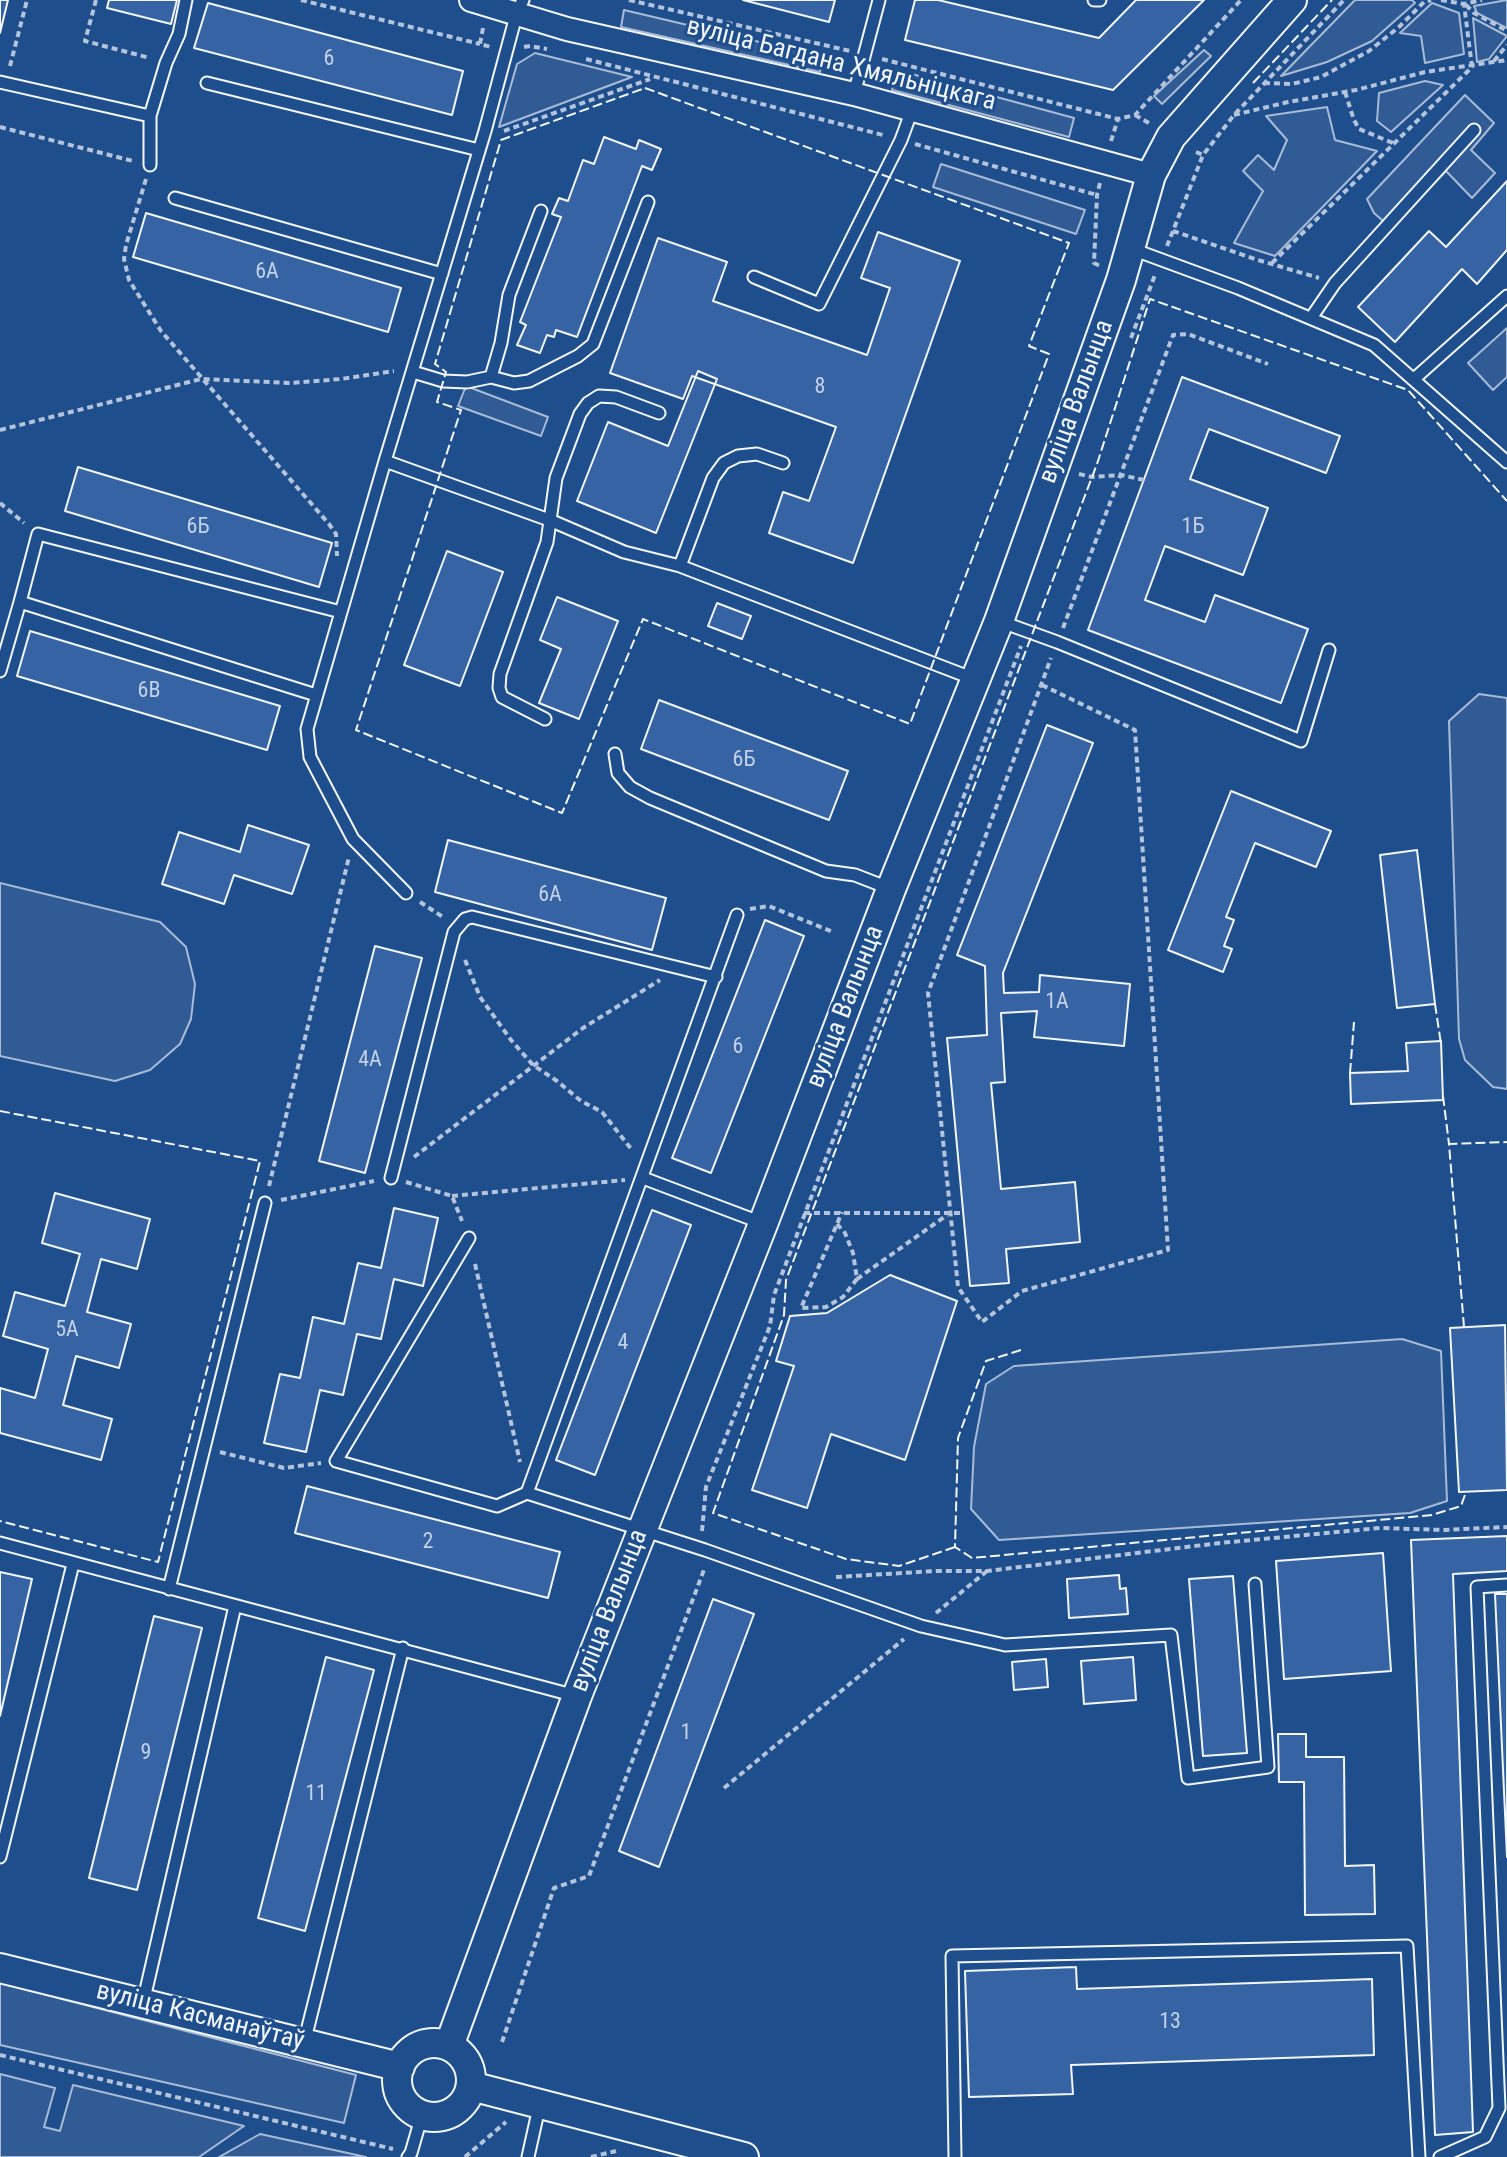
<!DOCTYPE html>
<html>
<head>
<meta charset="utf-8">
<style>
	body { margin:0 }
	canvas { display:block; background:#1f4e8c }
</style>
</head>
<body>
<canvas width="1507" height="2157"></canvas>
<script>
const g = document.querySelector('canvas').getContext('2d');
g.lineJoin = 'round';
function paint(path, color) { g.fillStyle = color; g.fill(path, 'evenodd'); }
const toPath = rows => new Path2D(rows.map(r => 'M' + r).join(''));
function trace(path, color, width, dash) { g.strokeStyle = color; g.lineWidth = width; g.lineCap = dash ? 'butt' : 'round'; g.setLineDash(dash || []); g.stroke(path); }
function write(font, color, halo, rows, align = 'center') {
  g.font = font + ' "Roboto Condensed",sans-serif'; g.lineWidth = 6; g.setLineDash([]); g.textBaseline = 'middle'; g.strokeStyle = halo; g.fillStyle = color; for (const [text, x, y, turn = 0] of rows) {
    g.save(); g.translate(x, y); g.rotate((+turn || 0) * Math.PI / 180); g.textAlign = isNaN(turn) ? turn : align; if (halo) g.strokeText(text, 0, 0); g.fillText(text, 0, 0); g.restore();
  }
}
const built = toPath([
	[1355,0,1412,0,1415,3,1372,41,1327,62,1281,76,1355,0],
	[1507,0,1507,28,1477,13,1474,6,1507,0],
	[1432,3,1459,13,1464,54,1425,63,1421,36,1400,33,1432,3],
	[624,10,823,57,820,72,621,27,624,10],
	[1473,18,1507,36,1489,59,1477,62,1473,18],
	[1204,50,1211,56,1162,104,1154,96,1204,50],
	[535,53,632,77,499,127,517,64,535,53],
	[897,70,1074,118,1069,137,892,90,897,70],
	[1425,81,1443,85,1391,132,1377,121,1379,93,1425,81],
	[1465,95,1494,123,1471,150,1495,173,1472,198,1446,171,1391,228,1374,213,1367,199,1465,95],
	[1327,107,1335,140,1377,151,1275,256,1234,243,1263,191,1243,171,1258,155,1274,170,1287,140,1266,116,1327,107],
	[941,164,1085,210,1076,234,933,187,941,164],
	[1507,328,1507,377,1493,390,1468,363,1507,328],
	[466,386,548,417,541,436,458,406,466,386],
	[1479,694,1507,698,1507,1089,1493,1087,1465,1060,1459,1039,1449,721,1479,694],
	[0,883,160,922,186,947,195,984,191,1019,180,1044,150,1070,115,1081,0,1056,0,883],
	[1402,1339,1441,1351,1447,1501,1410,1513,999,1540,971,1509,974,1447,986,1384,1014,1366,1402,1339],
	[0,1983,356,2075,344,2123,0,2045,0,1983],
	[0,2074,55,2088,44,2127,60,2131,73,2085,244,2126,199,2157,0,2157,0,2074],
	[260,2134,366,2157,219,2157,260,2134]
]);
const building = toPath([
	[0,0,8,0,0,33,0,0],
	[109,0,177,0,171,24,107,8,109,0],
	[743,0,835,0,829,22,743,0],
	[915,0,938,0,1099,38,1136,0,1204,0,1113,90,905,40,915,0],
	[208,3,463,71,452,115,194,48,208,3],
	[604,137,636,149,639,140,661,149,652,170,642,166,577,337,556,330,554,337,547,335,540,353,517,345,526,325,520,322,561,217,552,214,559,198,568,201,583,160,594,164,604,137],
	[1507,181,1507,250,1477,284,1462,269,1395,342,1358,307,1429,231,1446,247,1507,181],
	[146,213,401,288,388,332,133,257,146,213],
	[878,232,960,261,853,563,769,533,783,492,809,501,836,427,692,376,683,399,610,373,658,238,727,262,713,301,867,355,890,288,861,278,878,232],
	[698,371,717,379,656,533,577,501,608,422,668,446,698,371],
	[1182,377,1340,436,1326,473,1209,429,1190,479,1268,508,1243,575,1165,546,1145,600,1205,622,1215,595,1308,629,1281,703,1088,630,1182,377],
	[78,467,332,543,319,587,65,511,78,467],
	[447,551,503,572,460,686,404,665,447,551],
	[557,597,618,621,579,719,539,703,561,649,540,640,557,597],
	[717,603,751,616,742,639,708,626,717,603],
	[30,631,280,706,267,750,17,676,30,631],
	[659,700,848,771,829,820,641,749,659,700],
	[1047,725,1093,743,1003,973,1004,993,1039,992,1040,975,1130,984,1124,1046,1034,1037,1037,1011,1001,1013,1005,1082,991,1083,1001,1189,1075,1182,1080,1242,1006,1249,1009,1283,970,1286,947,1038,987,1035,985,966,957,955,1047,725],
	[1231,791,1331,831,1316,867,1255,843,1226,917,1234,920,1224,946,1232,949,1223,972,1168,950,1231,791],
	[248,825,309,845,292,894,234,875,224,904,162,884,179,832,240,852,248,825],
	[448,840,666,898,652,950,435,892,448,840],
	[1417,850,1435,1004,1397,1008,1380,855,1417,850],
	[765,920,804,936,711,1173,672,1158,765,920],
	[375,946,422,958,365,1173,319,1161,375,946],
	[1441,1041,1443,1100,1351,1104,1350,1073,1408,1071,1406,1043,1441,1041],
	[55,1193,150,1219,137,1269,101,1259,87,1312,131,1324,119,1368,76,1356,63,1405,112,1419,101,1460,0,1433,0,1388,35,1398,48,1349,3,1336,15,1292,65,1306,80,1254,42,1243,55,1193],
	[394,1208,438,1218,423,1286,394,1279,381,1339,357,1334,343,1395,320,1390,306,1452,264,1443,280,1374,300,1378,313,1317,344,1324,358,1263,381,1268,394,1208],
	[652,1210,691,1225,595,1475,556,1460,652,1210],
	[890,1275,957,1301,905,1460,831,1434,807,1508,752,1490,794,1366,776,1361,790,1316,827,1313,890,1275],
	[1505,1325,1507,1490,1459,1492,1450,1328,1505,1325],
	[307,1486,560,1552,548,1598,295,1533,307,1486],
	[1507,1536,1507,1571,1453,1574,1473,2132,1435,2135,1411,1540,1507,1536],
	[1383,1553,1391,1671,1284,1679,1276,1561,1383,1553],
	[0,1572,32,1579,0,1716,0,1572],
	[1119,1575,1120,1589,1126,1588,1128,1614,1069,1618,1067,1579,1119,1575],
	[1233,1576,1247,1753,1203,1756,1189,1579,1233,1576],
	[1495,1594,1507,1594,1507,1857,1495,1594],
	[713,1599,754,1614,659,1867,619,1851,713,1599],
	[154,1616,202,1628,137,1890,89,1878,154,1616],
	[326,1657,374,1670,305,1931,258,1918,326,1657],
	[1133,1657,1136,1700,1084,1704,1081,1661,1133,1657],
	[1046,1659,1048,1687,1014,1690,1012,1662,1046,1659],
	[1278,1734,1306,1734,1306,1757,1344,1757,1345,1866,1374,1865,1375,1914,1305,1915,1304,1782,1279,1782,1278,1734],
	[1076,1967,1077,1989,1372,1979,1374,2055,1071,2065,1073,2094,969,2097,965,1971,1076,1967]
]);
const path = toPath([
	[96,0,85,41,150,58],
	[301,0,480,44],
	[629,0,850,51],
	[1441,0,1464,4,1482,0],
	[1466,5,1474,13,1507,31],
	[483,28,480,44,491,47],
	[524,47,530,46,547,49],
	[586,59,883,135],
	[882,59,1118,119,1135,115,1241,0],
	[1494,61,1507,45],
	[10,66,27,0],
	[1264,83,1292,84,1321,77,1369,51,1399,27,1424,2,1431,0],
	[1345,92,1354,120,1359,129,1393,143],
	[1135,115,1149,123],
	[1234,115,1288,102,1356,90,1425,72,1507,60],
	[0,127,133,161],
	[504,131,650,79],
	[1111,141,1118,119],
	[915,144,1097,195],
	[1196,152,1203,155,1234,115,1344,0],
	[146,179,126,245,124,259,129,280,161,331,329,524,336,534,337,556],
	[1100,183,1097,195,1094,263,1100,266],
	[1173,231,1258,260,1319,278],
	[1167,246,1203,155],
	[1272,263,1472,67,1464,4],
	[1131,338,1155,275],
	[0,430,201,379,291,383,341,379,394,371],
	[1079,474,1092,477,1121,475,1144,480],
	[0,503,24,523],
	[1063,628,1173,335,1188,334,1268,364],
	[1042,685,1135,730,1168,1250,1022,1291,982,1322,958,1287,928,993,1051,658],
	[420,902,443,917],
	[750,909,769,906,833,932],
	[465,960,480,997,511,1040,533,1065,557,1081,581,1101,602,1112,632,1150],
	[414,1157,583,1028,660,980],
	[406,1182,452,1196,462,1221],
	[269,1186,349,857],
	[452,1196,625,1180],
	[281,1200,374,1181],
	[804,1213,963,1213],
	[837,1224,845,1233,853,1253,857,1279,843,1297,826,1307,801,1308,837,1224,842,1212],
	[475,1264,520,1462],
	[857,1279,947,1215],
	[220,1452,284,1468,321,1463],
	[702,1531,706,1487,770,1326,774,1295,1021,646],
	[836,1577,936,1571,987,1571,1220,1543,1380,1528,1444,1530,1507,1527],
	[936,1613,987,1571],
	[724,1788,904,1639],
	[502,2042,554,1888,589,1876,705,1567],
	[0,2055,393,2149],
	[465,2157,506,2122],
	[591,2157,616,2151]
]);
const service = toPath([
	[1094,0,1100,0],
	[0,82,150,116],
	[207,83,479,150],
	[854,94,879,0],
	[150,165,150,116,166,63,179,34,186,0],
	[175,198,442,274],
	[1132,249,1238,288,1374,345,1507,462],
	[754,277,819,304,901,140,912,110],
	[1311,318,1335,283,1474,130],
	[413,372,443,381,467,382,491,377,501,343,509,295,541,211],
	[491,377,514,383,529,381,578,356,593,344,648,202],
	[1414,379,1507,296],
	[385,461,552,521,624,552,680,566,974,679],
	[680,566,713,478,724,463,738,456,757,454,783,463],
	[999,621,1057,642,1301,741,1329,650],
	[0,671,20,602],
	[316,695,20,602,38,534,341,612],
	[545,719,502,697,499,688,500,674,547,542,556,478,580,414,588,403,599,396,616,397,659,413],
	[615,754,618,773,630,787,650,798,826,871,855,875,891,889],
	[406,893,353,839,310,757,307,729,385,461,485,131,517,12,523,0],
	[391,1178,454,932,465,919,472,917,716,977],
	[643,1178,762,1223],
	[469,1238,336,1461,497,1506,527,1493,737,915],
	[527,1493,705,1550,921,1626,1005,1645,1171,1635,1188,1778,1268,1767,1255,1584],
	[0,1543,576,1696],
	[169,1589,265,1203],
	[0,1857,73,1564],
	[143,2003,235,1606],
	[304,2043,403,1648],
	[408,2157,411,2153,422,2115],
	[528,2157,540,2103],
	[955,2157,952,1956,1407,1946,1419,2157],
	[1440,2157,1485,2137,1499,2108,1477,1587,1507,1585]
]);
const minor = toPath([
	[471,0,567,29,854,94,1151,175]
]);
const tertiary = toPath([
	[0,1968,400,2067],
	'397 2080a37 37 0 1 1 74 0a37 37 0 1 1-74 0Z',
	[449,2046,577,1696,763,1224,891,889,999,621,1121,280,1151,175,1171,137,1292,0],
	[471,2086,744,2157]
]);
const fence = toPath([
	[1253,83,1332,0],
	[645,88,1069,243,1029,346,1049,354,910,724,643,619,562,813,356,730,461,410,437,402,446,372,435,364,501,140,645,88],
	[1435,1004,1441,1044],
	[1350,1073,1354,1022],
	[1443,1096,1449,1144],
	[0,1111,260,1161,158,1562,0,1521],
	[1464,1327,1449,1144,1507,1142],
	[1021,1350,986,1361,958,1438,955,1547,972,1558,1432,1515,1461,1506,1466,1492],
	[955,1547,899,1566,846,1559,713,1513,784,1315,786,1280,1097,464,1150,299,1408,390,1507,501]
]);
const numberNames = [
	["6",329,59],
	["6А",267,272],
	["8",820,387],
	["6Б",198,527],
	["1Б",1193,527],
	["6В",149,691],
	["6Б",744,760],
	["6А",550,895],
	["1А",1057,1002],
	["6",738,1047],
	["4А",370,1060],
	["5А",67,1330],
	["4",623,1343],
	["2",428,1542],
	["1",686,1733],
	["9",146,1753],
	["11",316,1794],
	["13",1170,2022]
];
const streetNames = [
	["вуліца Багдана Хмяльніцкага",841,65,14],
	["вуліца Валынца",1077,402,-70],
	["вуліца Валынца",846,1007,-69],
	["вуліца Валынца",610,1611,-69],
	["вуліца Касманаўтаў",200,2017,14]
];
paint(built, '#305b95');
trace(built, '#a8bbd7', 2);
paint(building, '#3563a3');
trace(building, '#f2f6ff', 2);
trace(service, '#f2f6ff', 15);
trace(minor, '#f2f6ff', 26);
trace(tertiary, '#f2f6ff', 32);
trace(path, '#b3c4dc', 4, [6, 4]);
trace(service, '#1f4e8c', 11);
trace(minor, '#1f4e8c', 22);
trace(tertiary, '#1f4e8c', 28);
trace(fence, '#f2f6ff', 2, [10, 4]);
write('22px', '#c3d1e8', null, numberNames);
write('26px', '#f2f6ff', '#1f4e8c', streetNames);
</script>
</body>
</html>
